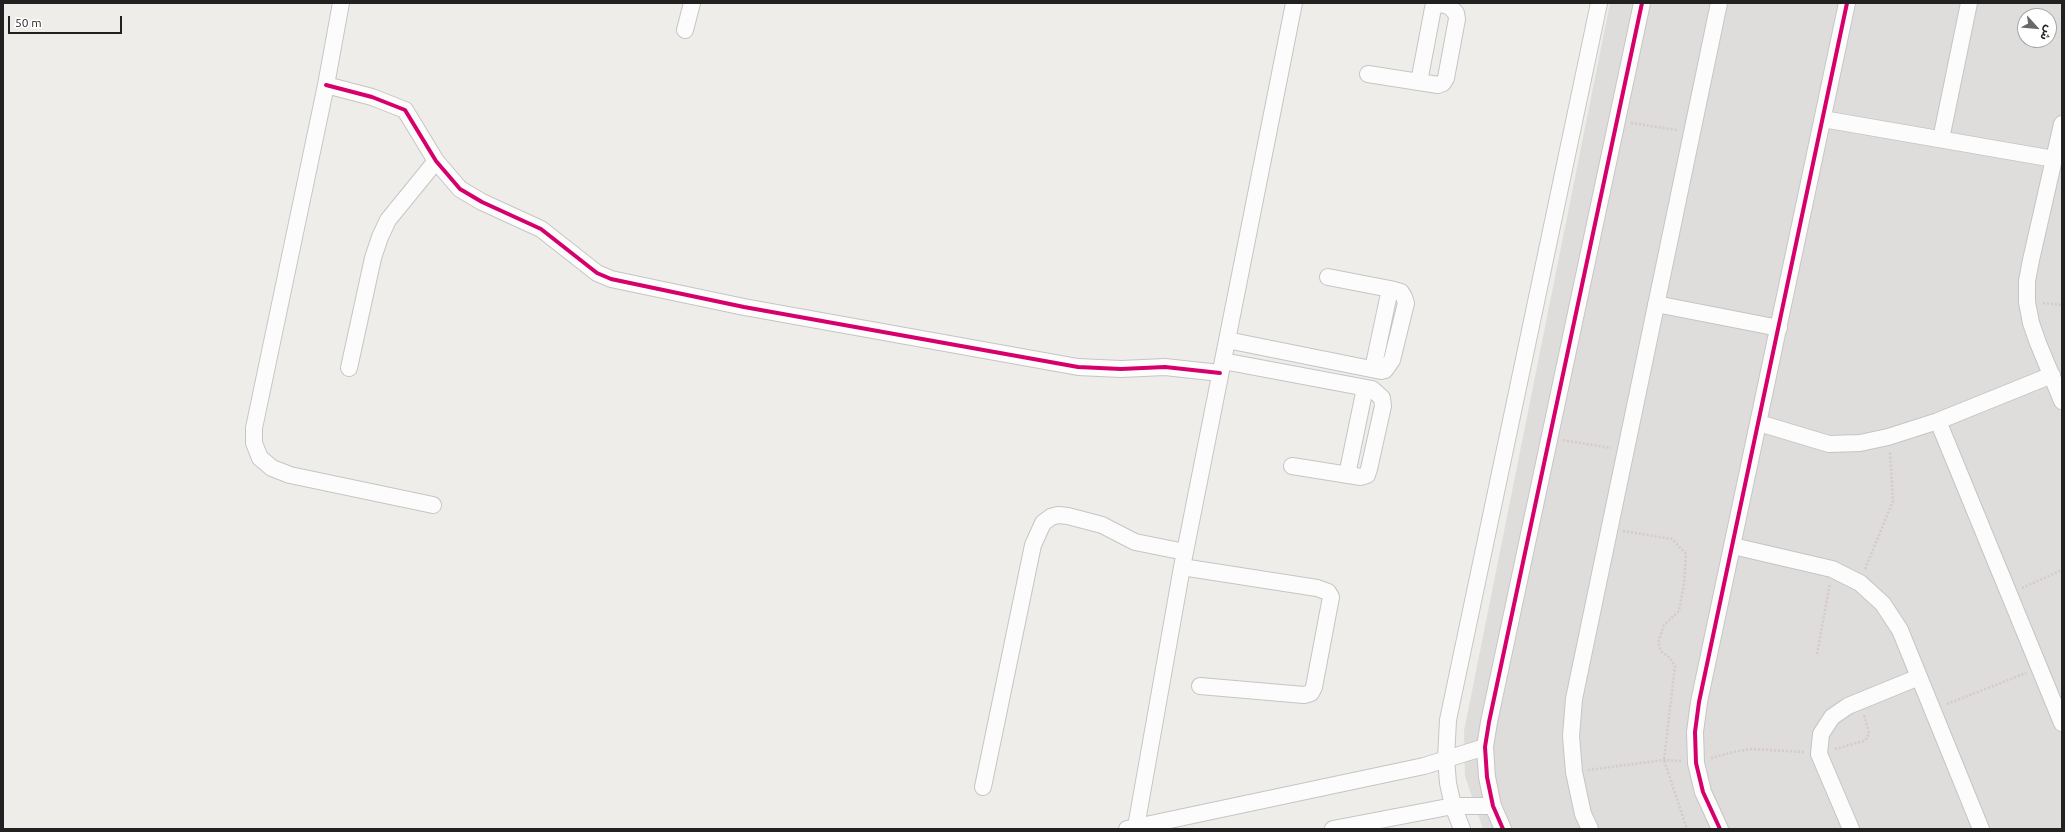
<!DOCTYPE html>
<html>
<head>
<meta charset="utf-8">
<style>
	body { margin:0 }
	#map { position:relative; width:2065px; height:832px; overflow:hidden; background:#eeedea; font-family:Ubuntu,"Noto Sans Arabic",sans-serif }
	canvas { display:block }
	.frame { position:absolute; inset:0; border:4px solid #212121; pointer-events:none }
	.north { position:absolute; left:2017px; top:8px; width:40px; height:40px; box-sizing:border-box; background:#fff; border:1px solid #a6a6a6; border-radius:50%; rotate:117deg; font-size:11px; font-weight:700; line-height:16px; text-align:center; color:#212121 }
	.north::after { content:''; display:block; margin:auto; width:14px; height:18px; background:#696867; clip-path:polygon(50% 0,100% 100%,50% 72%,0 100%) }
	.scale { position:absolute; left:8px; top:16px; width:114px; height:18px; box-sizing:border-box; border:2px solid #212121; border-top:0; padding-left:5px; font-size:12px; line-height:14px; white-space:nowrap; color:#212121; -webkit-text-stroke:3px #fff; paint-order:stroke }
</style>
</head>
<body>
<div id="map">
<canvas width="2065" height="832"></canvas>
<div class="frame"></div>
<div class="north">ش</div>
<div class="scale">50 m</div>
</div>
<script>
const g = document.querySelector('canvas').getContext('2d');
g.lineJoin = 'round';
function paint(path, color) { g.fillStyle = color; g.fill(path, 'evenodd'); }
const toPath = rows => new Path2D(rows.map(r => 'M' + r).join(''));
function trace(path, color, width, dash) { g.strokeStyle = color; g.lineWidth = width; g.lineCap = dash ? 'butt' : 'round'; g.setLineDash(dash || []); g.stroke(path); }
const residential = toPath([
	[1610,3,2062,3,2062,829,1483,829,1465,776,1464,731],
	[2025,16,2049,16,2049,40,2025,40]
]);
const path = toPath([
	[1631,123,1677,130],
	[2043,303,2062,305],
	[1563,440,1611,448],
	[1623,531,1672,539,1686,554,1684,584,1679,611,1664,625,1658,643,1662,652,1670,658,1675,666,1664,760,1687,829],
	[1865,569,1893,501,1890,452],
	[2022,588,2062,570],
	[1817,654,1830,583],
	[1947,704,2026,673],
	[1835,749,1864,741,1867,738,1869,733,1864,715],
	[1711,758,1733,752,1751,749,1804,752],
	[1588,770,1664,760,1681,761]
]);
const minor = toPath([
	[341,3,326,85,254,428,254,443,260,458,272,468,290,475,433,505],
	[685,30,692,3],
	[1368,74,1438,85,1443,83,1446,78,1457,19,1456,13,1449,6,1435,3],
	[1419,82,1434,3],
	[326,85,372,97,405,110,436,161,460,189,482,202,541,229,597,273,611,279,744,307,1078,367,1121,369,1165,367,1220,373],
	[1823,119,2054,159],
	[2062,124,2031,260,2027,281,2027,302,2031,323,2038,343,2062,401],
	[1941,139,1969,3],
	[1656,304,1779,328],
	[1227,340,1381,371,1385,370,1392,360,1406,303,1404,297,1401,292,1390,289,1328,277],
	[1223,361,1372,389,1382,398,1383,406,1369,469,1367,475,1361,477,1292,466],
	[349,368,373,258,380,237,388,220,436,161],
	[1373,369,1390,289],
	[1938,421,2062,723],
	[1759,423,1829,444,1860,443,1888,437,1938,421,2052,375],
	[1347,475,1365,388],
	[1733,546,1832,569,1860,583,1883,604,1900,630,1981,829],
	[1182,567,1317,588,1328,592,1331,597,1314,687,1311,693,1304,695,1200,686],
	[983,787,1033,545,1043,523,1051,517,1058,515,1068,516,1102,525,1135,542,1185,552],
	[1127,829,1424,766,1485,747],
	[1137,829,1136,827,1182,567,1294,3],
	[1333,829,1453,806,1493,806],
	[1462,829,1453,806,1448,783,1446,759,1448,720,1599,3],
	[1503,829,1493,806,1487,777,1485,747,1489,722,1642,3],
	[1590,829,1583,814,1574,772,1571,736,1574,699,1719,3],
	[1720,829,1703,792,1696,763,1695,732,1699,702,1847,3],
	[1851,829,1819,754,1821,734,1832,717,1848,706,1919,677]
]);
const cycleway = toPath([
	[326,85,372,97,405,110,436,161,460,189,482,202,541,229,597,273,611,279,744,307,1078,367,1121,369,1165,367,1220,373],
	[1503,829,1493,806,1487,777,1485,747,1489,722,1642,3],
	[1720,829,1703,792,1696,763,1695,732,1699,702,1847,3]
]);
paint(residential, '#dedddb');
trace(minor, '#c6c5c4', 18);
trace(path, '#d6cac9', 2.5, [2, 2]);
trace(minor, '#fcfcfc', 16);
trace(cycleway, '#d6006c', 4);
</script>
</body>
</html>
